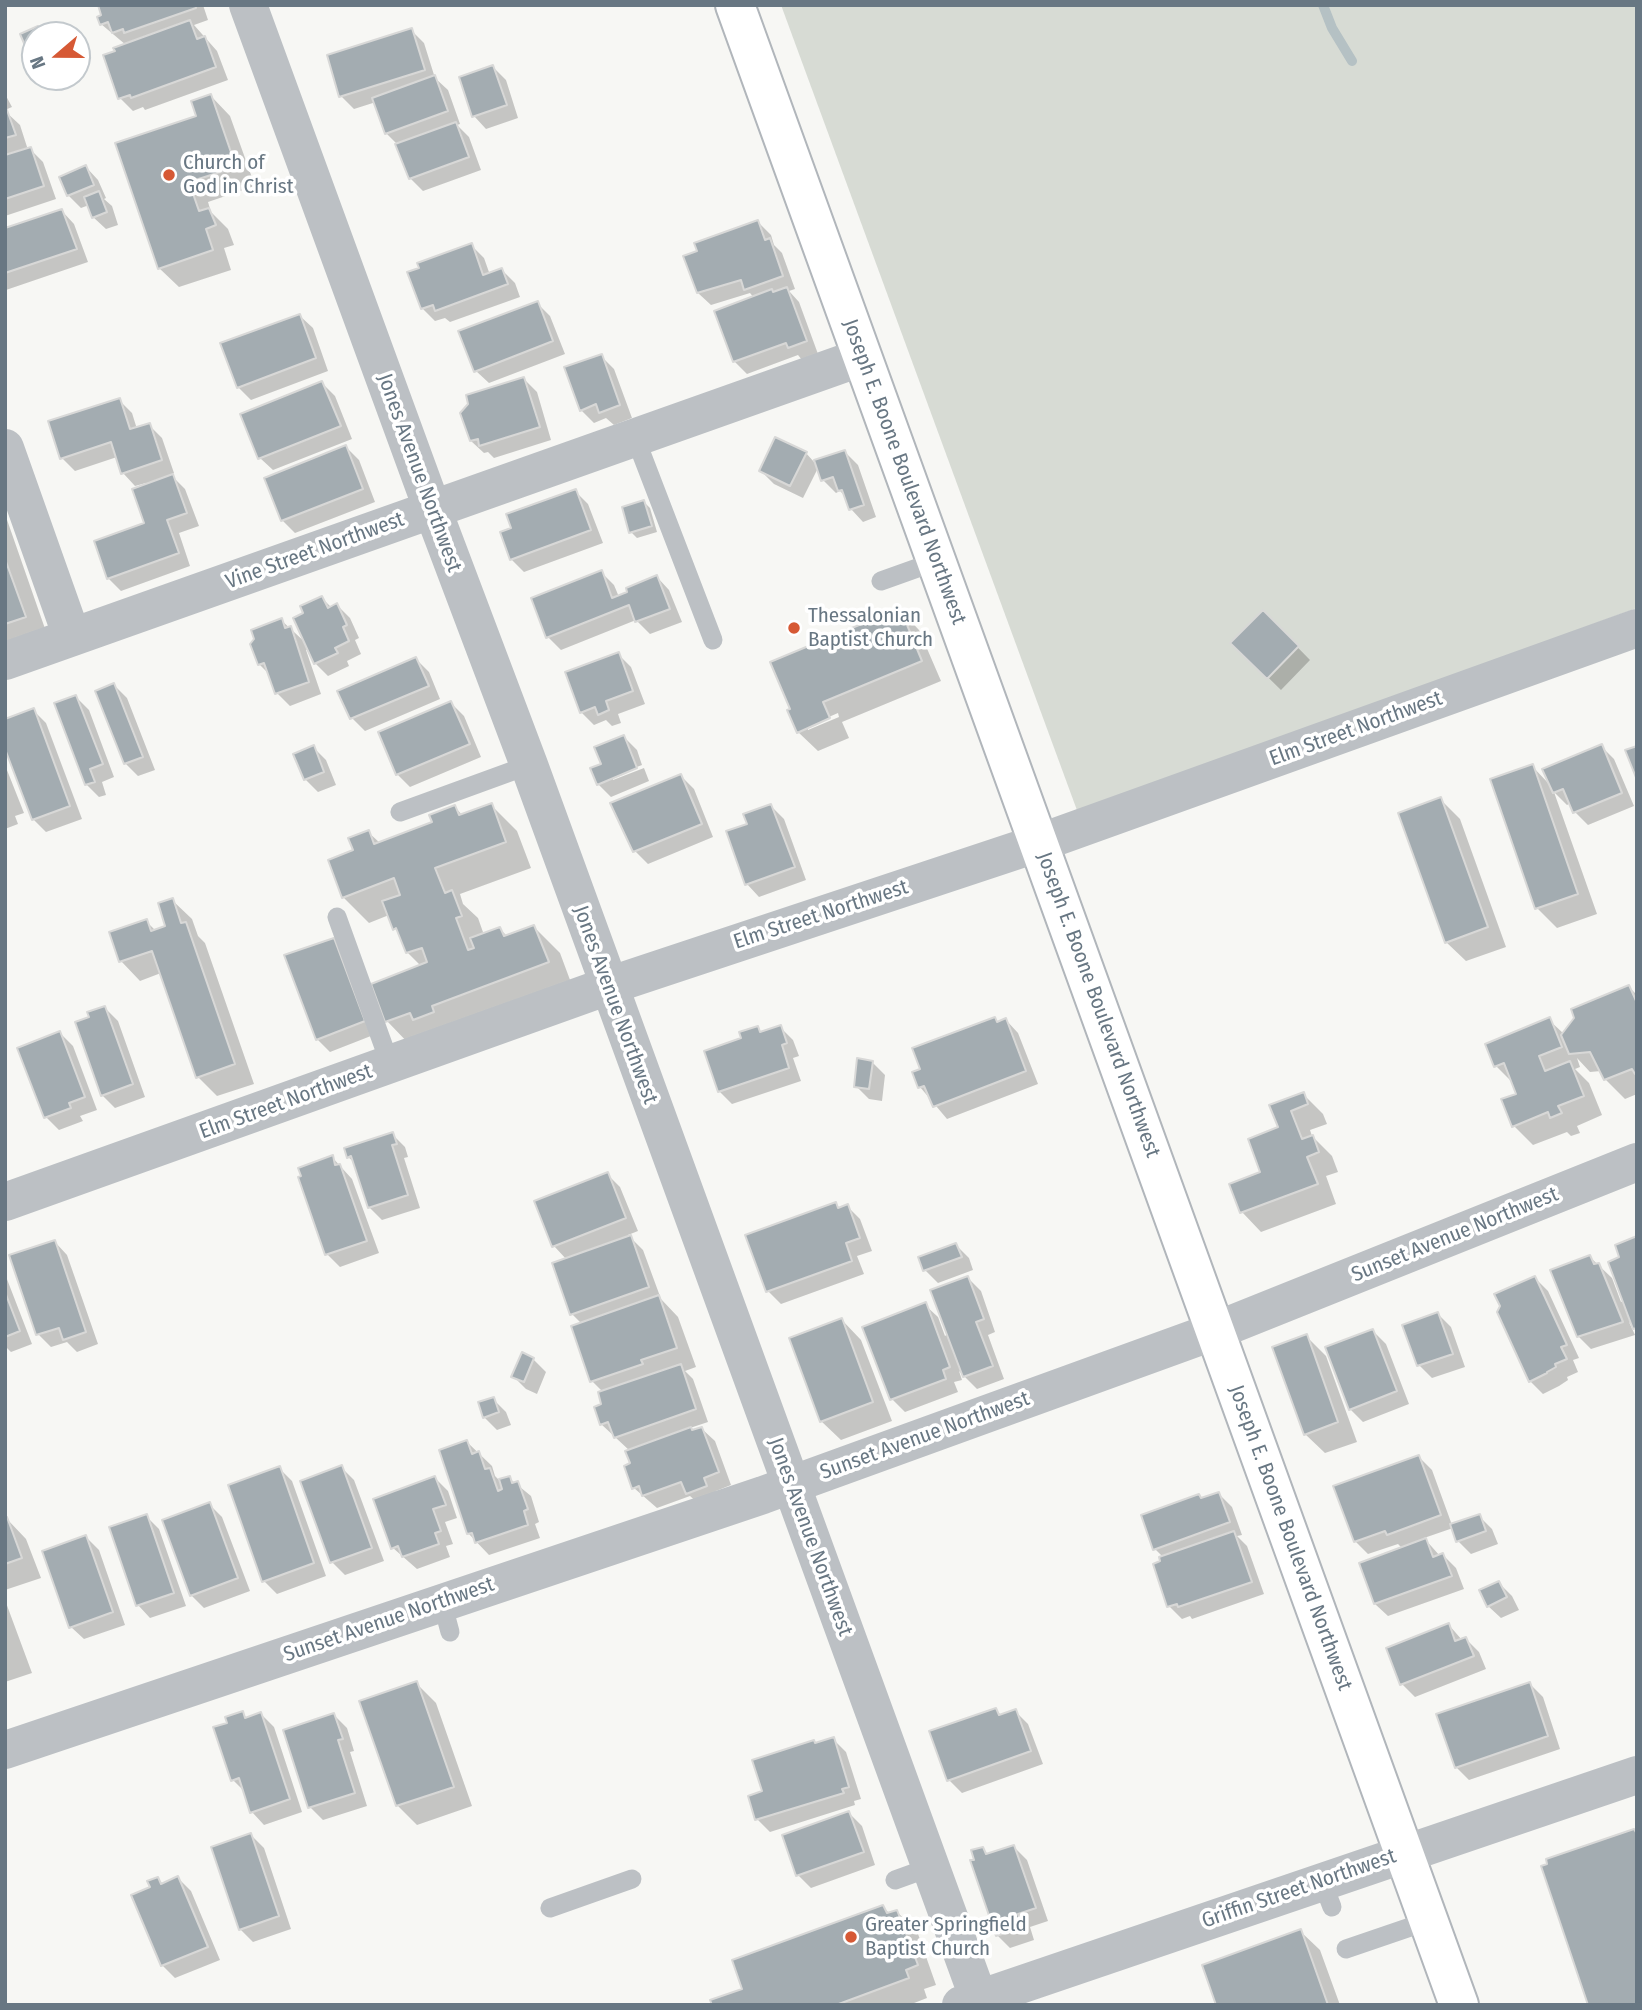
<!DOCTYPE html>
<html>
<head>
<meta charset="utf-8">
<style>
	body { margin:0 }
	#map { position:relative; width:1642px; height:2010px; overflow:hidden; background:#f7f7f4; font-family:"Fira Sans Condensed",sans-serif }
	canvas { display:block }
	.frame { position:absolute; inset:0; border:7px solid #687783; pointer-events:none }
	.north { position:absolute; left:21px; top:21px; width:70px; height:70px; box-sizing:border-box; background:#fff; border:2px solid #c3c9cd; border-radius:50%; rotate:250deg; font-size:19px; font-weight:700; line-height:28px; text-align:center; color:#687783 }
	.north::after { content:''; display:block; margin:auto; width:24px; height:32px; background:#d65935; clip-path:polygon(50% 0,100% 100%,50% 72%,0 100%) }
</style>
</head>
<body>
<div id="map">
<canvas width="1642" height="2010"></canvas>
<div class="frame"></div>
<div class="north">N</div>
</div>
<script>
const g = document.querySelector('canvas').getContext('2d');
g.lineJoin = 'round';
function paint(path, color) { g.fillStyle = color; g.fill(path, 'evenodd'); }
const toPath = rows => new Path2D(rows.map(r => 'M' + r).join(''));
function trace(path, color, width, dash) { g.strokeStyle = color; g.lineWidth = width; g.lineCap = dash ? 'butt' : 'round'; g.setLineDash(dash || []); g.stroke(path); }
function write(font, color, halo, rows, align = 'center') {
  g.font = font + ' "Fira Sans Condensed",sans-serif'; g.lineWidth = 7; g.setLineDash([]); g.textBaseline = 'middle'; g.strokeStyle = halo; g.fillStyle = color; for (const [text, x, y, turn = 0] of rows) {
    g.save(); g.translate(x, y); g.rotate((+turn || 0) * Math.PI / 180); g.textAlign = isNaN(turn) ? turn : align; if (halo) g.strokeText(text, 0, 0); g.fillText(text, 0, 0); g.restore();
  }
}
const green = toPath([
	[781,5,1637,5,1637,608,1078,813]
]);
const shadow = toPath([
	[99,5,203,5,208,20,194,25,217,51,228,80,145,110,143,107,133,111,120,98,117,52,126,45,101,24,103,16],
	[411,30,424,43,435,78,448,90,460,124,457,125,469,137,481,170,423,191,410,178,397,144,386,133,376,102,354,109,341,96],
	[493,67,506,80,518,118,486,129,474,116],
	[5,94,12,107,5,110],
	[211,96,230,116,255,186,208,202,211,212,228,229,234,245,224,248,231,270,179,287,159,268,199,117],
	[5,111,20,125,28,150,30,149,43,162,56,199,5,216],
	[86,167,98,180,106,198,104,199,112,206,118,225,106,229,93,217,89,205,81,208,68,195],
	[62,211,74,224,88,262,6,290,5,230],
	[758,222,771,235,774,245,782,253,795,289,789,291,799,302,818,354,802,360,798,355,747,374,734,361,754,298,750,293,711,305,698,293],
	[471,245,484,258,490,275,502,270,515,283,520,297,450,322,445,318,435,321,422,308],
	[537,303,550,316,565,354,489,383,476,371],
	[300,316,313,328,328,371,251,400,238,387],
	[601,356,614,369,632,418,614,425,606,418,594,423,581,410],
	[524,379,537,392,551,440,494,458,488,452,484,453,471,441],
	[322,383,335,396,352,439,273,470,260,458],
	[119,400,132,413,137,429,149,425,162,438,174,473,171,475,185,489,199,526,179,533,190,566,121,591,108,578,146,524,146,483,135,486,123,473,117,457,75,471,62,458],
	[346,447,359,460,375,502,295,533,282,520],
	[845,452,858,465,876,517,863,522,851,509,846,497,840,491,836,493,823,480,819,466,803,498,774,484,761,471,806,453,814,462],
	[575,491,588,504,603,543,524,572,511,559],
	[644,502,650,508,657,532,637,538,631,532],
	[5,514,50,643,5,659],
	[601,572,614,585,619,597,657,577,669,590,682,622,650,634,636,620,561,650,548,637],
	[322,598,332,608,337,605,350,618,359,638,355,640,361,654,347,661,349,666,328,676,315,663,309,649,306,650,321,694,290,706,277,693,270,675,259,664,281,620,307,644,306,614],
	[900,610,919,630,941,681,842,722,849,738,818,751,798,732],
	[838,713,839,717,808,730,808,726],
	[1263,612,1310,660,1281,690,1233,643],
	[618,654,631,667,645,704,618,714,621,723,612,726,606,720,594,725,581,712],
	[416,659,429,672,440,699,365,731,352,718],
	[114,685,127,698,155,770,138,776,125,763],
	[76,697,89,710,114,777,102,782,106,795,99,797,86,784],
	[451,703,464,716,481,757,410,787,397,774],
	[33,710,46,723,82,819,46,832,33,819],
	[624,737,637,750,642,765,613,776,613,780,644,768,649,781,611,797,598,784,603,765],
	[1601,746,1614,759,1634,806,1588,825,1575,812,1571,803,1567,805,1554,792,1597,914,1557,928,1537,908,1532,766,1550,785],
	[313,747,326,760,336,785,318,792,305,779],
	[5,765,24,813,15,816,18,824,5,829],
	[681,776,694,789,713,837,648,864,635,851],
	[1440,799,1460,819,1506,947,1466,961,1446,942],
	[491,805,517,831,531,868,460,894,463,904,478,918,484,935,500,929,508,937,534,927,560,953,573,988,412,1047,387,1021,421,966,407,952,389,915,369,923,343,897,355,851,368,832,380,843,434,823,455,807,463,816],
	[771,806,784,819,806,880,759,897,747,884,749,825],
	[172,900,192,919,198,936,205,943,254,1084,217,1096,198,1077,161,973,140,981,121,961,146,921,156,931,168,927],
	[333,940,346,953,376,1034,330,1052,317,1039],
	[1629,987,1637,995,1637,1094,1625,1099,1605,1079,1601,1071,1590,1072,1577,1058,1580,1067,1575,1069,1589,1083,1602,1115,1577,1126,1580,1133,1571,1136,1567,1132,1533,1145,1514,1126,1518,1094,1515,1085,1496,1066,1549,1020,1564,1034],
	[105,1008,118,1021,145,1097,115,1108,102,1095,91,1018],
	[994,1019,999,1023,1006,1020,1018,1033,1038,1084,947,1119,920,1087,922,1069],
	[780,1027,793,1040,799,1056,793,1058,801,1081,732,1104,719,1091,744,1039,758,1028,762,1033],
	[60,1033,73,1046,97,1110,80,1116,83,1121,59,1130,46,1117],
	[872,1062,885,1075,882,1101,869,1099,856,1086],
	[1303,1094,1323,1114,1327,1124,1310,1130,1312,1136,1332,1156,1338,1172,1326,1176,1336,1204,1261,1232,1242,1212,1262,1173,1280,1128,1272,1106],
	[392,1134,405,1147,408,1157,404,1158,420,1208,382,1220,369,1207,355,1163,348,1157],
	[332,1157,352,1179,379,1253,340,1267,327,1254],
	[607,1174,620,1187,638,1231,628,1235,643,1250,661,1299,678,1317,696,1367,685,1371,693,1379,708,1422,690,1428,693,1432,702,1429,715,1441,731,1485,716,1491,700,1505,690,1496,657,1508,634,1488,630,1451,601,1424,603,1392,592,1381,582,1324,572,1314,567,1260,554,1246,536,1202],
	[835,1204,840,1209,847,1206,860,1219,872,1251,857,1256,864,1274,781,1304,768,1291],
	[1637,1238,1637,1330,1629,1322,1635,1335,1591,1349,1578,1336,1590,1257,1612,1278,1621,1302,1625,1300,1621,1258],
	[55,1242,67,1255,98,1344,77,1352,67,1342,51,1347,38,1334,12,1256],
	[956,1245,969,1258,973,1270,938,1283,925,1270,920,1258],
	[5,1274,32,1344,11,1352,5,1346],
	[968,1278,981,1291,995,1332,988,1335,1004,1379,977,1389,959,1371,962,1380,954,1382,958,1392,905,1412,892,1399,925,1305,938,1317,945,1336,948,1334],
	[1535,1278,1548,1291,1579,1358,1573,1360,1578,1372,1567,1377,1568,1380,1559,1386,1543,1394,1530,1381],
	[1438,1314,1451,1327,1465,1367,1432,1378,1419,1365],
	[842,1320,861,1340,892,1421,841,1440,821,1421],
	[1373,1331,1386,1344,1409,1404,1363,1422,1350,1409],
	[1306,1336,1326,1356,1357,1442,1325,1453,1305,1434],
	[523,1355,533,1359,546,1372,537,1394,526,1389,513,1376],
	[493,1399,506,1412,511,1425,497,1430,484,1417],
	[467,1442,492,1466,495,1476,500,1481,509,1478,531,1496,539,1522,535,1524,540,1538,489,1555,468,1533],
	[1419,1457,1432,1470,1452,1525,1479,1516,1492,1529,1498,1544,1471,1554,1458,1541,1453,1528,1424,1538,1440,1556,1443,1555,1456,1568,1464,1589,1388,1616,1375,1604,1361,1564,1403,1549,1398,1544,1368,1554,1355,1541],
	[341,1467,354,1480,384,1561,345,1575,332,1562,302,1482],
	[279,1468,292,1481,326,1576,277,1594,264,1581],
	[435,1478,448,1491,457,1518,445,1522,453,1544,446,1546,450,1557,417,1569,393,1548],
	[1219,1494,1232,1507,1242,1535,1237,1536,1247,1546,1264,1594,1192,1619,1190,1616,1182,1619,1169,1606,1155,1565,1162,1562,1163,1557,1155,1549,1199,1496,1203,1500],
	[209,1504,222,1517,250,1591,204,1608,191,1595],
	[146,1516,159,1529,186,1606,150,1618,138,1605],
	[7,1519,26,1539,41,1578,5,1590],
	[86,1537,99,1550,125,1625,84,1639,71,1627],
	[1499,1583,1512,1596,1519,1610,1501,1618,1488,1606],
	[5,1600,32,1673,5,1682],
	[1449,1625,1462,1640,1466,1639,1479,1652,1486,1669,1415,1697,1402,1684],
	[416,1683,436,1703,472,1806,417,1825,397,1805],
	[1530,1684,1543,1697,1560,1749,1469,1780,1456,1767],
	[996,1710,1002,1716,1015,1711,1028,1724,1043,1764,962,1793,949,1780,931,1733],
	[242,1713,248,1719,261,1714,274,1727,302,1812,264,1825,252,1812,246,1793,233,1780,229,1724],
	[334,1715,347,1728,354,1751,350,1752,367,1806,323,1820,310,1807],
	[833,1739,846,1752,861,1799,854,1801,855,1805,770,1832,757,1819,764,1792,816,1744],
	[849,1813,862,1826,875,1865,811,1888,798,1875],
	[251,1835,264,1848,291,1929,253,1942,240,1929],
	[1014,1847,1027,1860,1048,1921,1030,1927,1034,1940,1010,1948,997,1935,976,1861,982,1849,989,1855],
	[178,1878,191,1891,220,1960,175,1978,162,1965,152,1888,157,1879,163,1885],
	[883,1907,890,1914,897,1912,917,1931,936,1985,924,1989,927,1998,909,2005,713,2005,744,1990],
	[1300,1931,1320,1950,1340,2005,1218,2005]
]);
const stream = toPath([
	[1323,5,1332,28,1352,61]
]);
const building = toPath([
	[98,5,196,5,196,8,124,33,123,29,112,33,108,22,100,25,97,17,101,15,98,5],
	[190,20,197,39,205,36,216,67,131,98,130,95,118,99,103,55,115,51,113,48,190,20],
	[38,26,42,35,35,35,35,55,30,57,20,34,38,26],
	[412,28,425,70,339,97,327,55,412,28],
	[493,65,507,105,472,117,459,77,493,65],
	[435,75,448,111,385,134,372,98,435,75],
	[211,94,236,167,189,182,199,211,209,208,216,225,206,229,213,250,158,269,115,143,196,116,191,101,211,94],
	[7,110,16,135,5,138,5,111,7,110],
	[456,122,469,157,409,179,395,144,456,122],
	[31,147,44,186,5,199,5,155,31,147],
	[86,165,94,185,67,196,59,177,86,165],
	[99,191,107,212,92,218,84,197,99,191],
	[62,209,77,249,5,273,5,228,62,209],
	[758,220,765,240,770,238,783,276,744,290,741,280,697,293,683,256,697,251,694,243,758,220],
	[472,243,483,275,502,268,508,284,435,311,433,305,421,309,407,272,419,268,417,263,472,243],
	[787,287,807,341,788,348,786,343,733,362,714,311,772,289,773,292,787,287],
	[538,301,553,341,474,372,458,331,538,301],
	[300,314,316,358,237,388,220,343,300,314],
	[602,354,620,405,599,413,596,404,580,411,564,367,602,354],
	[524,377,540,427,479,446,478,439,470,441,460,413,468,404,466,395,524,377],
	[322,381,341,426,258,459,240,414,322,381],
	[120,398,130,429,150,423,162,460,121,474,111,442,60,459,48,421,120,398],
	[775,437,807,452,790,486,759,471,775,437],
	[346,445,363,489,281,521,264,478,346,445],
	[845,450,864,505,849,510,842,490,838,491,833,477,821,481,814,460,845,450],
	[173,474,187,513,167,520,179,553,107,579,94,541,144,523,132,489,173,474],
	[576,489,591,530,510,560,500,532,511,528,506,514,576,489],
	[644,500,652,526,629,533,622,507,644,500],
	[5,559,26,617,5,624,5,559],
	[602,570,612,598,627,592,626,588,657,575,670,609,635,622,629,605,546,638,531,598,602,570],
	[322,596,328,608,337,603,347,625,343,627,349,641,335,648,338,653,314,664,293,618,303,613,300,606,322,596],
	[900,608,922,661,823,702,830,718,797,733,787,710,790,709,770,662,900,608],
	[1263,610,1299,646,1267,679,1230,643,1263,610],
	[282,618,285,628,291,626,309,682,275,694,264,663,258,665,250,644,254,639,251,630,282,618],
	[619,652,633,691,606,701,609,710,598,715,595,707,580,713,565,672,619,652],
	[416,657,429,686,350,719,337,691,416,657],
	[114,683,143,757,124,764,95,691,114,683],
	[76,695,103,764,90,769,95,782,85,785,54,703,76,695],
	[451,701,470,744,396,775,378,732,451,701],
	[34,708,70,806,32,820,5,749,5,719,34,708],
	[624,735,637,768,597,785,590,768,601,764,594,747,624,735],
	[1602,744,1622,793,1573,813,1563,789,1553,793,1542,769,1602,744],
	[314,745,324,772,304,780,293,754,314,745],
	[1637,746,1637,780,1625,750,1637,746],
	[1533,764,1578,894,1535,909,1490,779,1533,764],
	[681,774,702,824,633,852,610,803,681,774],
	[1441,797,1488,927,1445,943,1398,813,1441,797],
	[492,803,506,842,435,868,445,893,452,890,462,916,456,918,468,950,474,948,470,938,500,927,504,936,534,925,549,962,432,1006,434,1012,413,1020,410,1013,385,1022,371,984,427,962,422,948,406,953,396,928,393,930,382,901,400,895,394,878,342,898,328,860,353,850,348,838,369,830,374,844,432,822,429,815,455,805,459,815,492,803],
	[771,804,795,867,745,885,726,831,747,824,743,814,771,804],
	[173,898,181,923,186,922,235,1064,196,1078,152,951,119,962,109,932,147,919,151,931,165,926,158,903,173,898],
	[334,938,365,1021,316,1040,284,955,334,938],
	[1629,985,1637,1003,1637,1074,1635,1074,1632,1069,1604,1080,1590,1052,1569,1054,1561,1035,1574,1018,1571,1009,1629,985],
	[105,1006,133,1084,101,1096,75,1022,89,1017,87,1012,105,1006],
	[995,1017,997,1022,1006,1018,1026,1071,933,1107,924,1086,918,1088,912,1072,920,1069,912,1048,995,1017],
	[1550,1017,1562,1047,1539,1056,1545,1071,1570,1061,1584,1096,1558,1106,1562,1113,1550,1118,1548,1112,1512,1127,1501,1099,1516,1094,1504,1063,1494,1067,1485,1044,1550,1017],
	[781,1025,787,1043,782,1045,789,1068,718,1092,704,1051,741,1038,739,1032,758,1026,760,1032,781,1025],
	[60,1031,85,1097,69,1103,71,1108,44,1118,17,1048,60,1031],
	[857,1058,873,1061,869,1089,854,1087,857,1058],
	[1304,1092,1308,1104,1291,1111,1302,1139,1313,1135,1319,1152,1307,1157,1318,1184,1240,1213,1229,1184,1260,1172,1248,1139,1278,1127,1269,1105,1304,1092],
	[393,1132,397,1144,392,1145,408,1195,368,1208,351,1156,347,1158,344,1148,393,1132],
	[333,1155,335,1165,340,1164,367,1241,325,1255,298,1177,301,1176,298,1168,333,1155],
	[608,1172,626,1218,552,1247,534,1201,608,1172],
	[836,1202,838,1208,848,1204,860,1238,846,1243,852,1261,766,1292,745,1235,836,1202],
	[631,1235,649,1287,570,1315,552,1263,631,1235],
	[1637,1236,1637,1328,1633,1329,1608,1262,1619,1257,1615,1245,1637,1236],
	[55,1240,86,1332,63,1340,59,1328,36,1335,9,1255,55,1240],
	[956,1243,962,1257,923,1271,918,1257,956,1243],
	[1590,1255,1594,1264,1599,1263,1623,1322,1577,1337,1550,1270,1590,1255],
	[968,1276,984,1319,976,1322,993,1366,963,1377,930,1290,968,1276],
	[1535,1276,1567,1345,1561,1347,1567,1359,1555,1364,1556,1367,1547,1372,1547,1373,1529,1382,1497,1312,1500,1306,1494,1294,1535,1276],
	[5,1292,20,1331,5,1337,5,1292],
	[659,1295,677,1348,641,1360,643,1364,590,1382,571,1326,659,1295],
	[926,1302,950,1367,943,1370,946,1379,890,1400,862,1327,926,1302],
	[1438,1312,1453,1354,1417,1366,1402,1325,1438,1312],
	[842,1318,873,1402,820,1422,789,1338,842,1318],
	[1373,1329,1397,1391,1349,1410,1325,1347,1373,1329],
	[1307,1334,1338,1422,1304,1435,1272,1347,1307,1334],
	[522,1352,534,1358,524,1382,511,1377,522,1352],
	[681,1364,696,1409,614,1438,608,1422,600,1425,594,1407,601,1404,598,1392,681,1364],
	[494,1397,499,1412,483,1418,478,1402,494,1397],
	[691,1427,692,1430,702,1427,719,1472,704,1478,707,1486,686,1494,681,1482,642,1496,639,1486,632,1489,624,1466,630,1463,625,1451,691,1427],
	[467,1440,472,1454,479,1451,485,1469,490,1468,498,1491,502,1489,499,1479,510,1476,512,1483,518,1481,528,1509,524,1511,528,1525,475,1543,472,1533,467,1534,439,1450,467,1440],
	[1419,1455,1441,1515,1387,1535,1385,1531,1354,1542,1333,1486,1419,1455],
	[342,1465,372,1548,330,1563,300,1481,342,1465],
	[280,1466,314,1563,262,1582,228,1485,280,1466],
	[435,1476,446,1505,433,1509,441,1531,435,1533,439,1544,402,1557,398,1546,391,1549,373,1499,435,1476],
	[1219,1492,1230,1522,1153,1550,1141,1515,1199,1494,1201,1498,1219,1492],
	[210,1502,238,1578,190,1596,162,1520,210,1502],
	[147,1514,174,1593,136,1606,109,1527,147,1514],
	[1480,1514,1486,1531,1456,1542,1450,1524,1480,1514],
	[7,1517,22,1558,5,1564,5,1518,7,1517],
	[1234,1531,1252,1582,1178,1607,1177,1604,1167,1607,1153,1564,1160,1561,1159,1557,1234,1531],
	[86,1535,113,1612,69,1628,42,1551,86,1535],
	[1426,1538,1433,1557,1443,1553,1452,1576,1374,1604,1359,1563,1426,1538],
	[1499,1581,1507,1597,1487,1607,1479,1590,1499,1581],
	[1449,1623,1455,1641,1466,1637,1474,1656,1400,1685,1386,1648,1449,1623],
	[417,1681,454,1787,396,1806,359,1701,417,1681],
	[1530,1682,1548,1736,1455,1768,1436,1714,1530,1682],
	[996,1708,999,1715,1016,1709,1031,1751,947,1781,929,1731,996,1708],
	[243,1711,245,1718,261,1712,290,1799,250,1813,239,1778,231,1781,213,1727,227,1723,225,1717,243,1711],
	[334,1713,343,1739,338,1740,355,1793,308,1808,283,1730,334,1713],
	[834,1737,849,1787,842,1789,844,1793,755,1820,748,1796,762,1791,752,1760,814,1740,815,1743,834,1737],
	[849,1811,864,1852,796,1876,782,1835,849,1811],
	[1634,1829,1637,1834,1637,2005,1588,2005,1541,1866,1547,1864,1546,1859,1634,1829],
	[251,1833,279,1916,239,1930,211,1847,251,1833],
	[1014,1845,1036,1908,1018,1914,1022,1927,996,1936,970,1860,974,1860,971,1850,983,1847,986,1854,1014,1845],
	[178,1876,208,1947,161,1966,131,1895,150,1887,147,1881,158,1877,161,1884,178,1876],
	[883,1905,887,1913,897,1910,918,1965,906,1970,909,1978,836,2005,712,2005,710,2000,742,1989,732,1960,883,1905],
	[1301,1929,1328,2005,1216,2005,1202,1965,1301,1929]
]);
const service = toPath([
	[635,437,713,640],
	[881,581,937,561],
	[400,812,529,765],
	[337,917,390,1064],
	[442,1602,450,1632],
	[895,1880,931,1867],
	[1322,1881,1332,1907],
	[550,1908,632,1879],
	[1346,1949,1428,1921]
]);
const minor = toPath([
	[248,5,432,508,529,765,981,2005],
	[5,448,72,637],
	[5,661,862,357],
	[5,1202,608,986,1039,843,1637,628],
	[5,1750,763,1495,1215,1331,1637,1162],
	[961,2005,1637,1775]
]);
const secondary = toPath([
	[735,5,1459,2005]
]);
const markers = [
	[169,175,7,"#d65935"],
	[794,628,7,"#d65935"],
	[851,1937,7,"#d65935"]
];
const poiNames = [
	["Church of",183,163],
	["God in Christ",183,187],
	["Thessalonian",808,616],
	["Baptist Church",808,640],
	["Greater Springfield",865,1925],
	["Baptist Church",865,1949]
];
const streetNames = [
	["Joseph E. Boone Boulevard Northwest",904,472,70],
	["Jones Avenue Northwest",419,473,70],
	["Vine Street Northwest",315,551,-20],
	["Elm Street Northwest",1356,729,-20],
	["Elm Street Northwest",821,915,-18],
	["Jones Avenue Northwest",615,1005,70],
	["Joseph E. Boone Boulevard Northwest",1098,1005,70],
	["Elm Street Northwest",286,1102,-20],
	["Sunset Avenue Northwest",1455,1235,-22],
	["Sunset Avenue Northwest",925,1436,-20],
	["Jones Avenue Northwest",810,1537,70],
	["Joseph E. Boone Boulevard Northwest",1290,1538,70],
	["Sunset Avenue Northwest",389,1620,-19],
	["Griffin Street Northwest",1299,1889,-19]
];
paint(green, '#d7dbd4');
paint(shadow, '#0003');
trace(stream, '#b5c1c4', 10);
paint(building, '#a3acb1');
trace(building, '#d8d8d7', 2);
trace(secondary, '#b1b6bb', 42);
trace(service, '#bcc0c4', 19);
trace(minor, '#bcc0c4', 38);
trace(secondary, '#fff', 38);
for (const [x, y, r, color] of markers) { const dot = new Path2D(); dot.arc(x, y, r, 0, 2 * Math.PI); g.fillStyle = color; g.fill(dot); trace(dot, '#fff', 2.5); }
write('21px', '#687783', '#fff', poiNames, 'left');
write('21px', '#687783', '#fff', streetNames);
</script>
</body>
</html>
